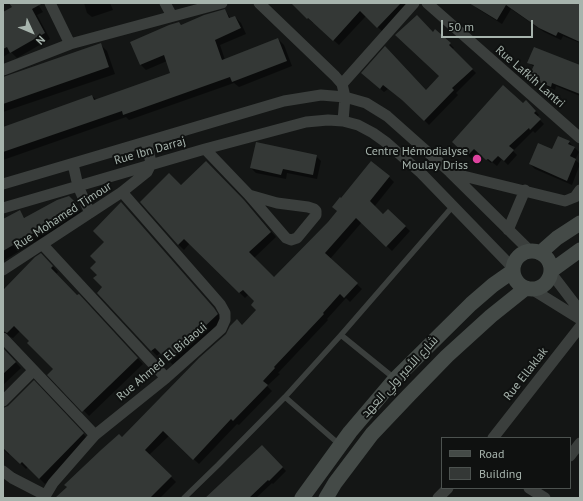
<!DOCTYPE html>
<html>
<head>
<meta charset="utf-8">
<style>
	body { margin:0 }
	#map { position:relative; width:583px; height:501px; overflow:hidden; background:#141615; font-family:"PT Sans",sans-serif }
	canvas { display:block }
	.frame { position:absolute; inset:0; border:4px solid #a7b4ad; pointer-events:none }
	.legend { position:absolute; left:441px; top:437px; width:130px; height:52px; box-sizing:border-box; background:#0f1110; border:1px solid #4c524f; margin:0; padding:5px 7px; list-style:none; font-size:12px; color:#a7b4ad }
	.legend li { display:flex; align-items:center; gap:8px; height:20px }
	.legend b { width:20px; border:1px solid #4c524f }
	.north { position:absolute; left:12px; top:12px; width:40px; height:40px; -webkit-text-stroke:3px #0f1110; paint-order:stroke; rotate:134deg; font-size:11px; font-weight:700; line-height:16px; text-align:center; color:#a7b4ad }
	.north::after { content:''; display:block; margin:auto; width:14px; height:18px; background:#a7b4ad; clip-path:polygon(50% 0,100% 100%,50% 72%,0 100%) }
	.scale { position:absolute; left:441px; top:20px; width:92px; height:18px; box-sizing:border-box; border:2px solid #a7b4ad; border-top:0; padding-left:5px; font-size:12px; line-height:14px; white-space:nowrap; color:#a7b4ad; -webkit-text-stroke:3px #0f1110; paint-order:stroke }
</style>
</head>
<body>
<div id="map">
<canvas width="583" height="501"></canvas>
<div class="frame"></div>
<ul class="legend">
<li><b style="height:5px;background:#444a47"></b>Road</li>
<li><b style="height:11px;background:#343836"></b>Building</li>
</ul>
<div class="north">N</div>
<div class="scale">50 m</div>
</div>
<script>
const g = document.querySelector('canvas').getContext('2d');
g.lineJoin = 'round';
function paint(path, color) { g.fillStyle = color; g.fill(path, 'evenodd'); }
const toPath = rows => new Path2D(rows.map(r => 'M' + r).join(''));
function trace(path, color, width, dash) { g.strokeStyle = color; g.lineWidth = width; g.lineCap = dash ? 'butt' : 'round'; g.setLineDash(dash || []); g.stroke(path); }
function write(font, color, halo, rows, align = 'center') {
  g.font = font + ' "PT Sans",Cairo,sans-serif'; g.lineWidth = 4; g.setLineDash([]); g.textBaseline = 'middle'; g.strokeStyle = halo; g.fillStyle = color; for (const [text, x, y, turn = 0] of rows) {
    g.save(); g.translate(x, y); g.rotate((+turn || 0) * Math.PI / 180); g.textAlign = isNaN(turn) ? turn : align; if (halo) g.strokeText(text, 0, 0); g.fillText(text, 0, 0); g.restore();
  }
}
const shadow = toPath([
	[11,3,37,3,43,12,37,15,50,39,17,58,11,52,3,57,3,13,13,7],
	[84,3,110,3,113,10,92,17,87,13],
	[292,3,411,3,383,32,366,16,339,45,314,23,313,23],
	[474,3,580,3,580,43,563,36,561,40,544,32,511,9,502,24,478,9,473,5],
	[225,10,231,19,235,17,241,23,246,34,220,45,225,60,278,39,284,45,292,66,239,87,234,83,129,120,126,117,3,160,3,128,92,96,97,100,172,74,167,61,146,70,141,65,131,42,179,23,182,26],
	[433,33,450,44,454,48,452,49,476,73,456,93,458,95,429,125,408,104,388,89,384,92,367,77,426,91,441,76],
	[101,45,107,51,115,74,3,112,3,79],
	[529,63,580,66,580,96,556,86,555,90,544,85,540,82,541,80,535,77,531,74,534,67],
	[526,101,539,115,537,117,544,124,535,133,533,131,513,151,517,155,508,165,502,159,497,166,492,162,491,163,478,152,472,159,453,142,523,104],
	[569,142,579,152,575,160,580,164,572,185,535,169,530,164],
	[316,156,321,161,317,179,287,173,286,179,256,173,251,168],
	[389,177,394,182,374,207,384,215,388,210,410,231,392,251,362,222,330,259,362,289,350,302,346,298,327,319,328,320,278,373,280,374,267,386,272,391,239,425,237,424,199,464,169,436,149,455,176,482,160,498,57,498,242,326,258,310,256,301,249,294,245,298,190,243,184,250,178,244,181,186,249,206,276,237,254,258,274,278],
	[69,197,82,211,60,227,3,261,3,220,19,212,25,218],
	[126,208,219,315,222,320,174,366,161,352,157,356,98,293,104,287,98,275,97,262,106,242],
	[47,260,58,272,56,274,77,296,84,301,143,364,89,416,49,375,54,369,30,341,20,331,13,338,8,336,3,340,3,286,6,289],
	[3,349,21,368,3,385],
	[34,382,89,440,45,484,28,467,26,469,10,453,9,455,3,449,3,409,9,407],
	[262,446,286,471,273,484,272,483,256,498,205,498]
]);
const building = toPath([
	[9,3,43,3,32,9,45,33,10,53,7,47,3,49,3,12,12,7],
	[291,3,401,3,377,28,360,11,333,41,308,18,307,19],
	[469,3,580,3,580,42,558,32,556,36,539,28,506,5,497,20],
	[225,9,229,18,235,16,241,28,215,40,222,60,278,38,287,61,232,82,230,77,123,115,122,111,3,152,3,127,92,95,94,100,170,73,164,55,140,65,130,42,169,25,179,22,181,25,204,15],
	[417,15,433,32,435,29,451,43,449,45,473,69,452,88,454,90,424,121,402,100,383,85,380,89,361,73,385,46,426,90,439,76,395,35],
	[101,43,109,67,3,104,3,77],
	[534,47,580,65,580,94,552,83,551,87,539,82,540,78,530,74,534,65,527,63],
	[503,85,523,103,526,100,536,111,534,113,541,119,530,130,529,128,509,146,514,150,504,161,498,156,492,162,488,159,486,160,474,149,467,156,452,142],
	[558,136,570,141,568,144,575,147,570,156,576,159,567,181,529,164,538,143,552,149],
	[256,142,317,155,313,175,283,169,281,175,250,168],
	[206,161,244,200,271,232,249,252,274,277,328,222,337,211,332,207,340,197,341,198,371,161,390,176,370,201,383,214,388,209,406,226,386,247,356,218,325,253,358,283,344,298,340,294,323,313,324,314,274,367,275,368,263,381,268,385,233,421,231,419,193,460,163,431,145,450,172,476,150,498,55,498,67,487,64,485,101,450,119,434,122,437,199,358,226,334,230,326,237,319,242,325,256,310,251,305,254,301,243,290,239,293,184,239,178,245,140,202,169,173,181,185],
	[69,196,77,204,54,221,3,251,3,219,20,210,24,218,57,200],
	[121,202,214,308,218,314,168,361,155,348,151,351,148,348,97,293,102,287,93,278,97,275,90,268,96,262,90,256,104,242,93,231],
	[41,253,53,266,51,268,77,295,79,294,138,358,82,412,47,375,53,369,27,343,29,341,14,326,7,333,3,331,3,290,35,257],
	[3,348,16,362,3,374],
	[34,380,84,433,39,479,22,462,20,464,3,448,3,408,8,406],
	[262,445,283,467,269,481,268,480,249,498,205,498]
]);
const lane = toPath([
	[341,335,394,378],
	[285,397,340,445],
	[184,498,218,465,285,397,341,335,453,206]
]);
const street = toPath([
	[50,3,70,44],
	[165,3,172,16],
	[259,3,335,76,342,84,345,97,343,121],
	[427,3,580,138],
	[3,70,70,44,222,3],
	[342,84,414,3],
	[205,149,249,195,286,238,291,240,297,238,316,215,316,211,314,209,308,207,277,203,249,195],
	[73,164,78,186,90,213],
	[451,173,565,201,575,197,580,190],
	[3,184,284,101,321,95,345,97,366,103,387,116,450,172,530,251],
	[3,208,205,149,306,122,328,120,343,121,358,125,373,133,387,143,421,173,513,268],
	[508,230,525,190],
	[43,245,166,378],
	[3,270,122,192,147,172,151,164,147,142],
	[551,273,580,311],
	[530,288,580,319],
	[3,338,95,435],
	[3,401,33,371],
	[493,438,580,327],
	[570,456,580,443],
	[3,471,12,478,45,495],
	[529,488,545,498],
	[44,498,53,483,95,435,166,378,221,329,225,320,225,313,220,304,122,192],
	[438,498,448,488]
]);
const secondary = toPath([
	'513 270a19 19 0 1 1 38 0a19 19 0 1 1-38 0Z',
	[540,253,557,238,580,223],
	[551,271,580,250],
	[302,498,350,432,395,379,471,304,493,285,513,271],
	[326,498,335,483,372,434,409,395,447,356,491,316,526,288]
]);
const markers = [
	[477,159,5,"#de439f"]
];
const streetNames = [
	["Rue Lafkih Lantri",530,77,41],
	["Rue Ibn Darraj",150,151,-16],
	["Rue Mohamed Timour",63,216,-33],
	["Rue Ahmed El Bidaoui",162,362,-40],
	["Rue Ellaklak",526,374,-52],
	["شارع الأمير ولي العهد",400,377,-47]
];
const poiNames = [
	["Centre Hémodialyse",468,152],
	["Moulay Driss",468,166]
];
paint(shadow, '#0007');
paint(building, '#343836');
trace(lane, '#3b3f3d', 5.5);
trace(street, '#3b3f3d', 11);
trace(secondary, '#444a47', 15);
for (const [x, y, r, color] of markers) { const dot = new Path2D(); dot.arc(x, y, r, 0, 2 * Math.PI); g.fillStyle = color; g.fill(dot); trace(dot, '#0f1110', 1.5); }
write('12px', '#a7b4ad', '#0f1110', streetNames);
write('12px', '#a7b4ad', '#0f1110', poiNames, 'right');
</script>
</body>
</html>
